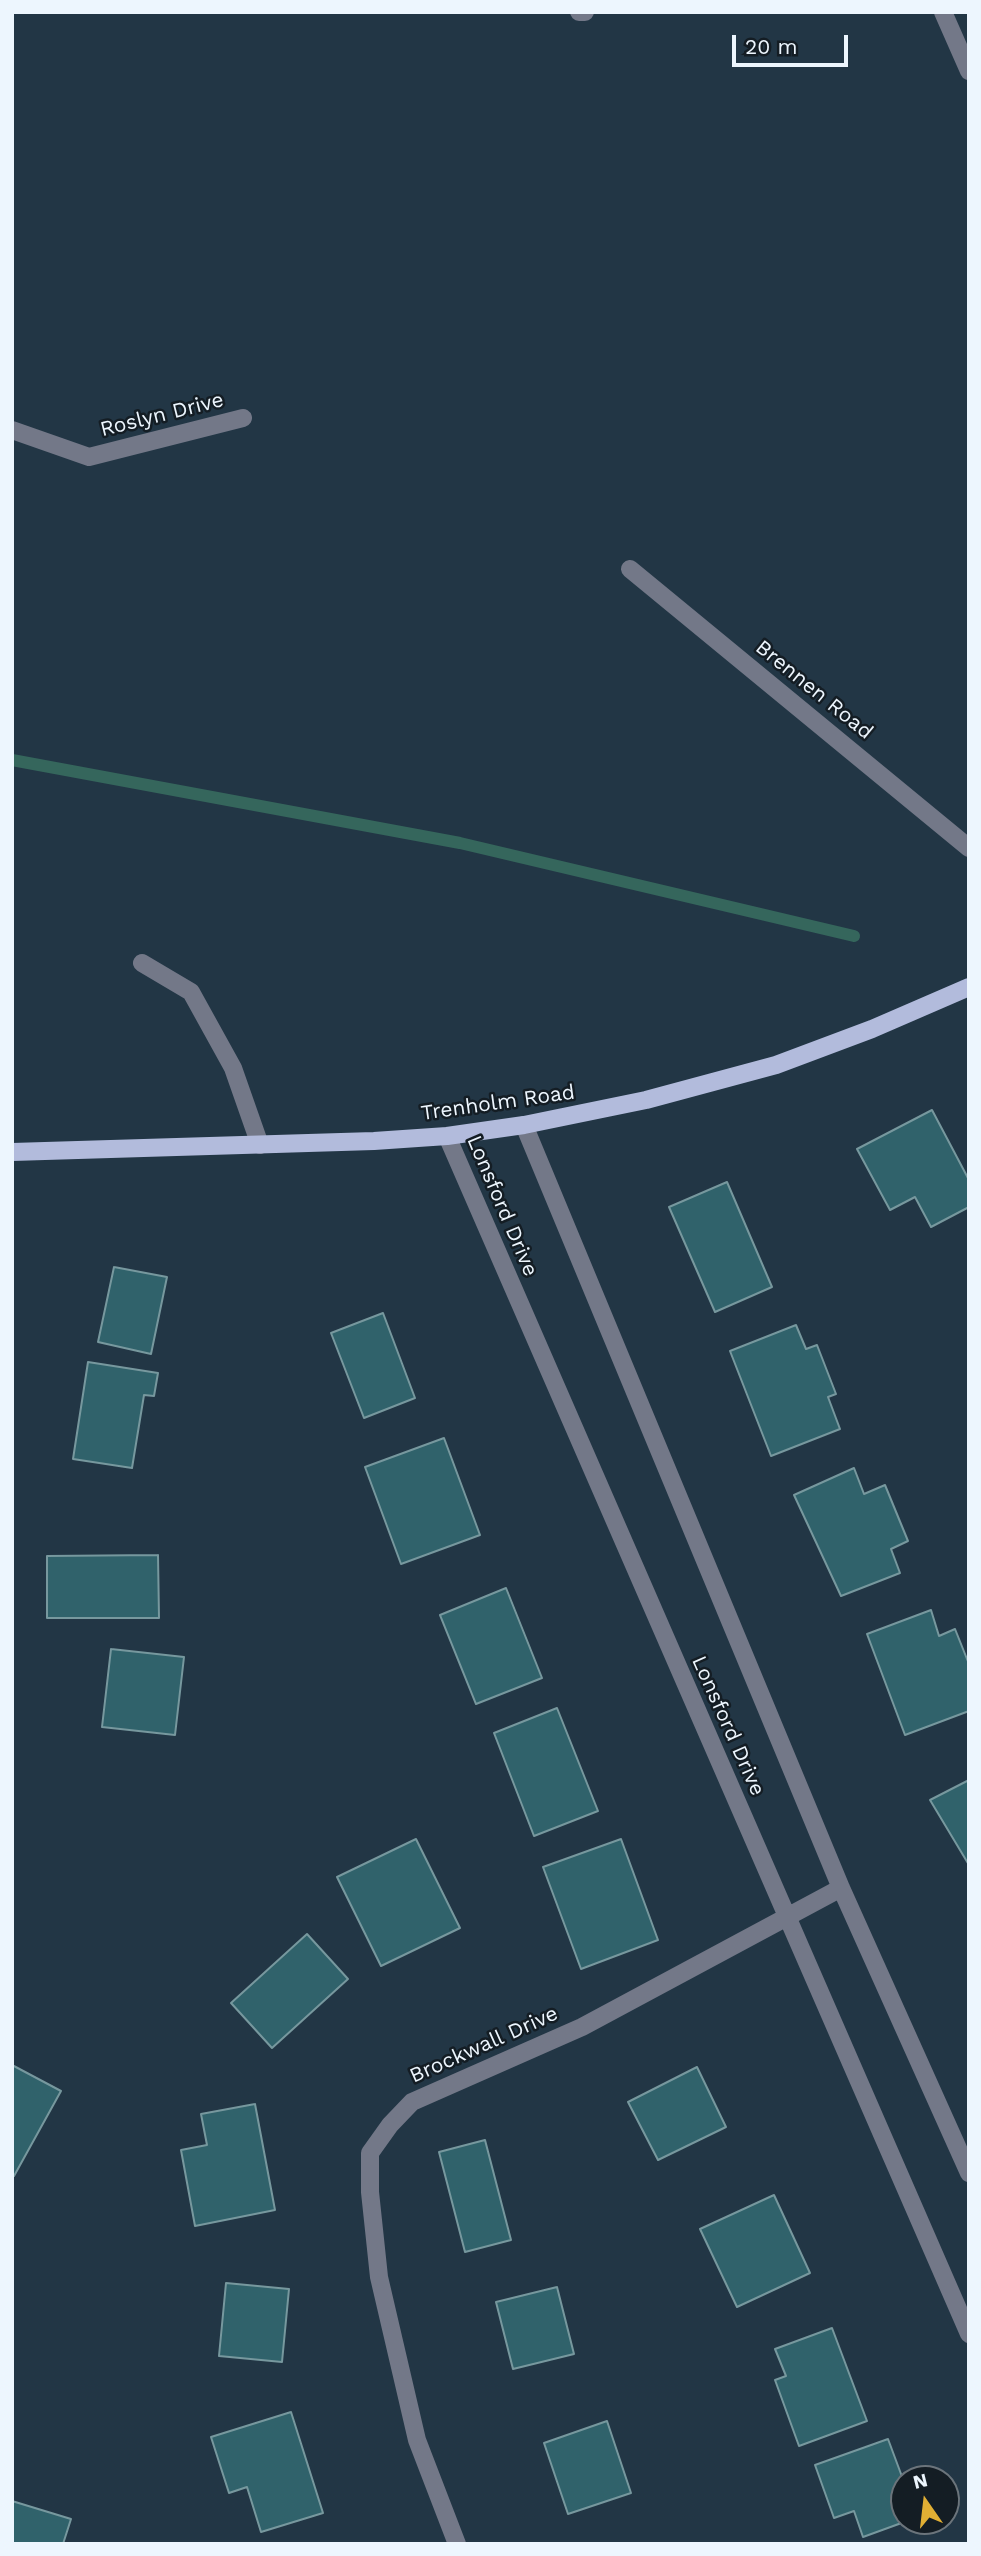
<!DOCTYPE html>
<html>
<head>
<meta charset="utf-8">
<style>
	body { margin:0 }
	#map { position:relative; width:981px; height:2556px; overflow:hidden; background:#223645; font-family:"Work Sans",sans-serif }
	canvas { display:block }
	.frame { position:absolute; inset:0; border:14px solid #edf6fe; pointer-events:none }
	.north { position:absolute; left:890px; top:2465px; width:70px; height:70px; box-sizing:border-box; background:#141d24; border:2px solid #6b747b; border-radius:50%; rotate:346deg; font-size:19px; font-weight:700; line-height:28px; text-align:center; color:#edf6fe }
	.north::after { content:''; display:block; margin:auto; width:24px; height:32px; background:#e1af34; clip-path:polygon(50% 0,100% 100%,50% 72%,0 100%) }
	.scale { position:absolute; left:732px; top:35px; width:116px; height:32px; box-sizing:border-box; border:4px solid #edf6fe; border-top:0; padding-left:9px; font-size:21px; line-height:24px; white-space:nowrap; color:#edf6fe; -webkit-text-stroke:5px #141d24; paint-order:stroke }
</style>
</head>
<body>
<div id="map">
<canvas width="981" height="2556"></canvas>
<div class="frame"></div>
<div class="north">N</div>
<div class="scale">20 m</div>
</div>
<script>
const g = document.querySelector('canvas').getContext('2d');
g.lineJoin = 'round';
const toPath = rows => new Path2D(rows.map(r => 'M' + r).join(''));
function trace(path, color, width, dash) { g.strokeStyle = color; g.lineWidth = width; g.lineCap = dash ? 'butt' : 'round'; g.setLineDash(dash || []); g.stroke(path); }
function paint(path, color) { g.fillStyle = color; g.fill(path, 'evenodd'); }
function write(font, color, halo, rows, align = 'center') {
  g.font = font + ' "Work Sans",sans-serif'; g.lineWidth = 5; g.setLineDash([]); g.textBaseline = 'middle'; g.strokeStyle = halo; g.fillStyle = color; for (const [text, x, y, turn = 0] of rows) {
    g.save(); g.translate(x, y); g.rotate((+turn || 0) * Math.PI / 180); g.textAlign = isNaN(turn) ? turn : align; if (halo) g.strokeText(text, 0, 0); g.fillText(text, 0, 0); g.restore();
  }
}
const stream = toPath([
	[12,760,460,843,854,936]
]);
const building = toPath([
	[932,1110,969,1180,969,1207,931,1227,915,1197,890,1210,857,1149,932,1110],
	[727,1182,772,1287,715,1312,669,1207,727,1182],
	[114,1267,167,1277,151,1354,98,1342,114,1267],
	[383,1313,415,1398,364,1418,331,1333,383,1313],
	[796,1325,806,1349,817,1345,836,1394,828,1397,840,1429,771,1456,730,1351,796,1325],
	[88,1362,158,1373,154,1396,144,1395,132,1468,73,1459,88,1362],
	[444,1438,480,1535,401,1564,365,1467,444,1438],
	[854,1468,864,1494,885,1485,908,1541,891,1549,900,1573,841,1596,794,1495,854,1468],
	[158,1555,159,1618,47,1618,47,1556,158,1555],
	[506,1588,542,1678,476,1704,440,1615,506,1588],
	[931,1610,939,1636,955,1629,969,1664,969,1711,905,1735,867,1634,931,1610],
	[111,1649,184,1657,175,1735,102,1727,111,1649],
	[557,1708,598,1811,534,1836,494,1733,557,1708],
	[969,1780,969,1865,930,1800,969,1780],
	[416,1839,460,1928,381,1966,337,1877,416,1839],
	[621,1839,658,1940,581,1969,543,1867,621,1839],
	[307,1934,348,1979,272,2048,231,2003,307,1934],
	[12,2065,61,2091,14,2176,12,2175,12,2065],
	[697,2067,726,2127,658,2160,628,2102,697,2067],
	[255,2104,275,2210,195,2226,181,2150,207,2145,201,2114,255,2104],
	[485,2140,511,2240,465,2252,439,2152,485,2140],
	[774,2195,810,2273,737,2307,700,2229,774,2195],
	[226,2283,289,2289,282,2362,219,2356,226,2283],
	[557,2287,574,2354,513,2369,496,2302,557,2287],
	[832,2328,867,2421,799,2446,775,2380,786,2376,775,2349,832,2328],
	[291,2412,323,2513,261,2532,247,2487,229,2493,211,2437,291,2412],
	[607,2421,631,2493,568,2514,544,2443,607,2421],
	[888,2439,904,2482,904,2521,907,2521,863,2537,854,2511,834,2518,815,2465,888,2439],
	[12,2501,71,2519,63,2544,12,2544,12,2501]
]);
const minor = toPath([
	[579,12,585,12],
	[943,12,969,71],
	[12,430,89,457,243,418],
	[630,569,969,848],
	[142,963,191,992,233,1068,260,1145],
	[524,1125,841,1888,969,2173],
	[447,1136,969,2334],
	[457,2544,417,2440,379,2277,370,2192,370,2153,390,2125,412,2102,582,2027,841,1888]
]);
const major = toPath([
	[12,1152,374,1141,447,1136,524,1125,646,1100,776,1065,872,1029,969,987]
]);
const streetNames = [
	["Roslyn Drive",162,415,-14],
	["Brennen Road",814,690,39],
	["Trenholm Road",498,1103,-8],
	["Lonsford Drive",502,1206,67],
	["Lonsford Drive",728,1726,66],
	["Brockwall Drive",484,2045,-24]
];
trace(stream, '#35665c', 12);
paint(building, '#30626b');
trace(building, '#77989e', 2);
trace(minor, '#737888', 18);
trace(major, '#b2bbdc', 18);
write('21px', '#edf6fe', '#141d24', streetNames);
</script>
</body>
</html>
